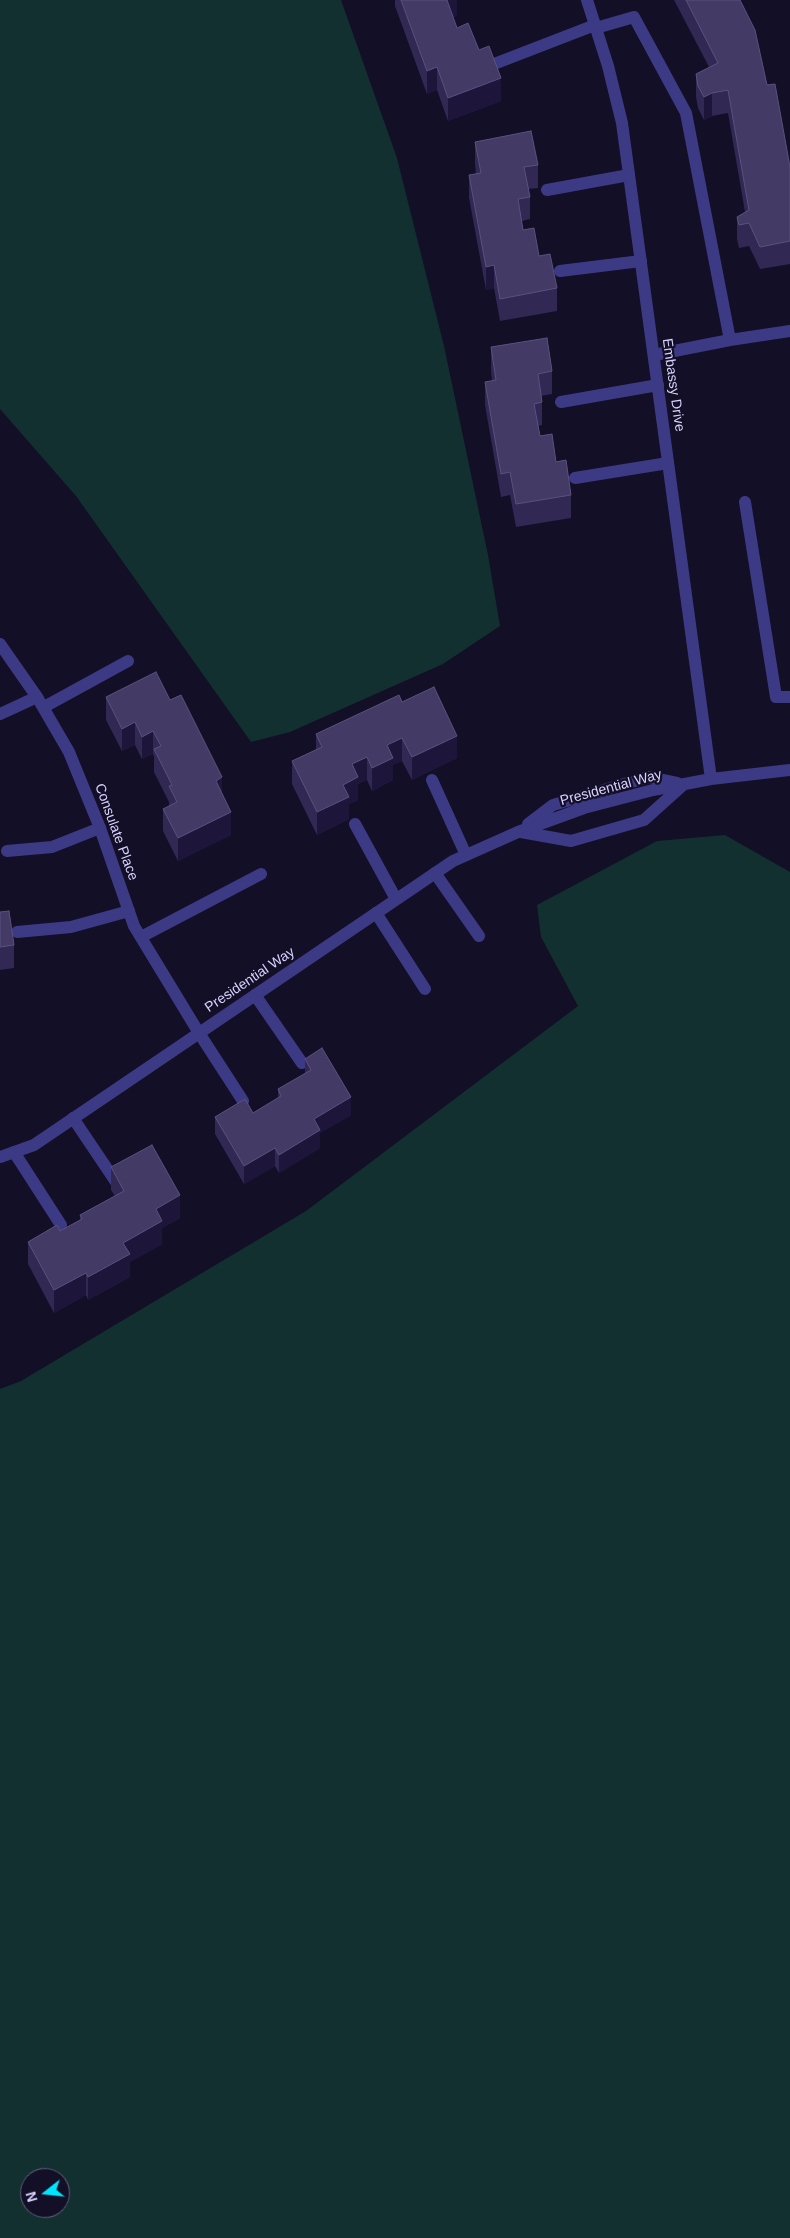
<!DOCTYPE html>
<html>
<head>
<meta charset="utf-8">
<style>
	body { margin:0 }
	#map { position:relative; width:790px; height:2238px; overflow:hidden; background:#130f26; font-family:Helvetica,sans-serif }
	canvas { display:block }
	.north { position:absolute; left:20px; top:2168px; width:50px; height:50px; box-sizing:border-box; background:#130f26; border:1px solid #625e7d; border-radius:50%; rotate:254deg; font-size:14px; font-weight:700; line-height:20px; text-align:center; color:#d9d4ff }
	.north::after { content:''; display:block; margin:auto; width:18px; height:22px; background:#00e5ff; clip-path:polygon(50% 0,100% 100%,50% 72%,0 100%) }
</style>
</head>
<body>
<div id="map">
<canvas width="790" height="2238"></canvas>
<div class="north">N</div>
</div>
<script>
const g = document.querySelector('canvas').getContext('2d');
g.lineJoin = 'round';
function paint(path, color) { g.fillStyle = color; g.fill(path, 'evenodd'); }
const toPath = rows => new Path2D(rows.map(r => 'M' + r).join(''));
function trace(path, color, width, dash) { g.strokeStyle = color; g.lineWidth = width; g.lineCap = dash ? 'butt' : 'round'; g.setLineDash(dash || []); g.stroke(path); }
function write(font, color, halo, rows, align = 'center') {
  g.font = font + ' Helvetica,sans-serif'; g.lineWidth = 4.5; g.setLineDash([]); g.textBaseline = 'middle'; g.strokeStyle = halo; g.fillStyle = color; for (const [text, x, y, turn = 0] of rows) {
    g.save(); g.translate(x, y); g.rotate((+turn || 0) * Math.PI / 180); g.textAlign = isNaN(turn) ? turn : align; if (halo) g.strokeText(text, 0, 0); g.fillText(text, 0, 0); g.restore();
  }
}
const green = toPath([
	[0,0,341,0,397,158,444,346,488,555,500,626,443,664,290,732,251,742,76,496,0,409],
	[725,835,790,872,790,2238,0,2238,0,1389,21,1381,306,1211,578,1006,541,937,537,905,657,841],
	[30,2178,60,2178,60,2208,30,2208]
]);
const lane = toPath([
	[596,28,634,17,686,113,730,340,654,355],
	[494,64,595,25],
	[547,190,629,175],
	[560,271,641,261],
	[730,340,790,331],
	[561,402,658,385],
	[575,478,668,463],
	[745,502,776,697,790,697],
	[44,707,128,661],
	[0,714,37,697],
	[432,780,466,855],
	[355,824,396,899],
	[7,851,52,847,100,828],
	[435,873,479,936],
	[376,913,425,989],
	[17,932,71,927,129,911],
	[141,937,261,874],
	[255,995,302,1063],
	[199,1033,243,1101],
	[73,1118,118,1185],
	[14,1152,61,1225]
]);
const street = toPath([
	[587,0,608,66,622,123,711,779],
	[0,644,37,697,69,752,100,828,134,926,199,1033],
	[528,824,553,805,648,777,677,783],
	[521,832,571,841,644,820,683,785],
	[0,1157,34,1145,453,861,518,832,584,808,653,790,711,779,790,770]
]);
const wall = toPath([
	[395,0,457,0,457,16,453,17,457,28,479,50,501,101,448,121,437,90,427,94,395,6],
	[674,0,740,0,767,85,790,167,790,264,760,269,749,246,739,248,737,239,737,217,745,212,728,113,712,116,704,120,698,108,696,97,696,74,709,67],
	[475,142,538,165,538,188,528,189,530,197,530,219,522,221,523,230,557,288,557,311,500,321,494,288,486,290,469,198,469,175,476,174,475,164],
	[491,347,552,371,552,394,541,396,542,402,542,425,538,426,540,436,556,462,571,495,571,518,516,527,510,495,501,497,485,405,485,382,492,381,491,370],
	[106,697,170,700,222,794,231,835,178,861,163,831,163,809,169,806,169,802,154,772,154,756,153,754,142,759,135,745,122,751,106,720],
	[402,702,457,758,412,780,402,761,393,765,393,780,372,791,367,780,358,784,358,800,349,804,349,819,317,835,292,784,292,761,316,750,316,734],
	[0,912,14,945,14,968,0,970],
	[305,1059,351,1115,320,1133,320,1148,279,1173,275,1166,244,1184,215,1134,215,1117,253,1113,278,1098,278,1089,305,1074],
	[111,1167,180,1218,162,1228,162,1244,130,1262,130,1277,88,1300,86,1295,54,1313,28,1264,28,1242,60,1231,80,1220,80,1215,115,1196,111,1190]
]);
const shadedWall = toPath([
	[445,0,457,0,457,16,445,20],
	[437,67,437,90,427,94,427,71],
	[501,78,501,101,448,121,448,98],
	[712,93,712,116,704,120,704,97],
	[494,265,494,288,486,290,486,267],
	[135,722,135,745,122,751,122,729],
	[153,731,153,754,142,759,142,737],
	[457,736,457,758,412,780,412,757],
	[402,738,402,761,393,765,393,780,372,791,372,768,387,745],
	[367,757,367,780,358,784,358,800,349,804,349,819,317,835,317,812,343,785,352,764],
	[222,777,222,800,216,781],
	[231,812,231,835,178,861,178,838],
	[351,1097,351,1115,320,1133,320,1148,279,1173,279,1155,314,1119],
	[275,1148,275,1166,244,1184,244,1166],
	[180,1195,180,1218,162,1228,162,1244,130,1262,130,1277,88,1300,88,1277,123,1243,156,1209],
	[86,1273,86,1295,54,1313,54,1290]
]);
const building = toPath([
	[401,0,447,0,457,28,468,23,479,50,489,46,501,78,448,98,437,67,427,71,401,0],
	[686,0,740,0,755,30,767,85,775,84,790,167,790,241,760,247,749,223,739,225,737,217,749,210,728,90,712,93,704,97,698,86,696,74,718,63,686,0],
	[531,131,538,165,524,167,530,197,518,199,523,230,534,228,539,256,550,254,557,288,500,299,494,265,486,267,469,175,481,173,475,142,531,131],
	[547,338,552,371,538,374,542,402,534,404,540,436,552,434,556,462,566,460,571,495,516,504,510,472,501,474,485,382,496,380,491,347,547,338],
	[156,672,170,700,181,695,222,777,216,781,231,812,178,838,163,809,177,802,169,786,172,785,154,749,161,746,153,731,142,737,135,722,122,729,106,697,156,672],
	[434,687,457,736,412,757,402,738,387,745,393,758,372,768,367,757,352,764,358,777,343,785,349,797,317,812,292,761,322,747,316,734,399,695,402,702,434,687],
	[9,911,14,945,0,947,0,912,9,911],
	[322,1048,351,1097,314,1119,320,1130,279,1155,275,1148,244,1166,215,1117,245,1099,253,1113,281,1096,278,1089,311,1070,305,1059,322,1048],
	[152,1145,180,1195,156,1209,162,1221,123,1243,130,1254,88,1277,86,1273,54,1290,28,1242,57,1225,60,1231,82,1219,80,1215,124,1191,111,1167,152,1145]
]);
const streetNames = [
	["Embassy Drive",673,385,82],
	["Presidential Way",611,788,-15],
	["Consulate Place",116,832,70],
	["Presidential Way",250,980,-34]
];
paint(green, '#12302f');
trace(lane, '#3d3a85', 12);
trace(street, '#3d3a85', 12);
paint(wall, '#312854');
paint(shadedWall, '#1d163a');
paint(building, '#433a66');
trace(building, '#5a527e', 1);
write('14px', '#d9d4ff', '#130f26', streetNames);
</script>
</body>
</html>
